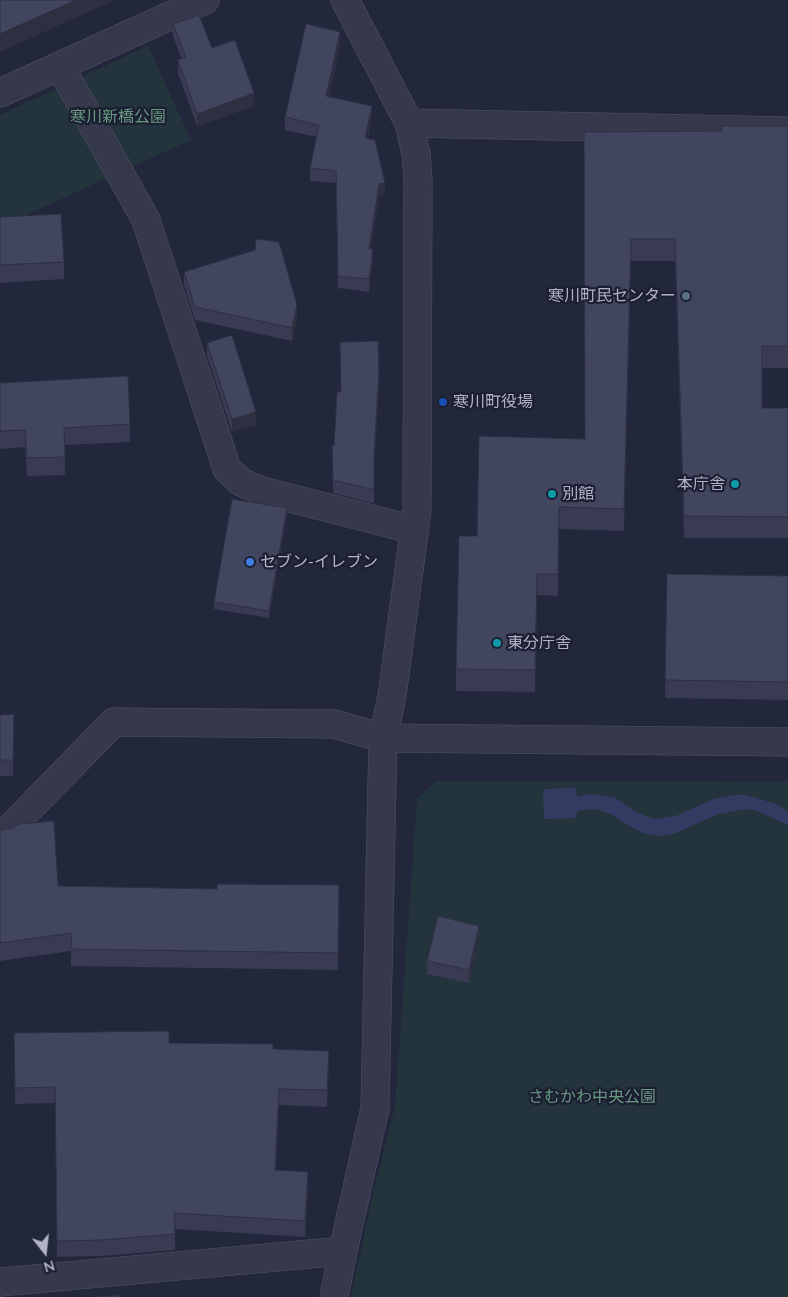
<!DOCTYPE html>
<html>
<head>
<meta charset="utf-8">
<style>
	body { margin:0 }
	#map { position:relative; width:788px; height:1297px; overflow:hidden; background:#22273c; font-family:Lato,sans-serif }
	canvas { display:block }
	.north { position:absolute; left:20px; top:1227px; width:50px; height:50px; -webkit-text-stroke:4px #1b1f31; paint-order:stroke; rotate:164deg; font-size:14px; font-weight:700; line-height:20px; text-align:center; color:#b1b4c8 }
	.north::after { content:''; display:block; margin:auto; width:18px; height:22px; background:#b1b4c8; clip-path:polygon(50% 0,100% 100%,50% 72%,0 100%) }
</style>
</head>
<body>
<div id="map">
<canvas width="788" height="1297"></canvas>
<div class="north">N</div>
</div>
<script>
const g = document.querySelector('canvas').getContext('2d');
g.lineJoin = 'round';
function paint(path, color) { g.fillStyle = color; g.fill(path, 'evenodd'); }
const toPath = rows => new Path2D(rows.map(r => 'M' + r).join(''));
function trace(path, color, width, dash) { g.strokeStyle = color; g.lineWidth = width; g.lineCap = dash ? 'butt' : 'round'; g.setLineDash(dash || []); g.stroke(path); }
function write(font, color, halo, rows, align = 'center') {
  g.font = font + ' Lato,"Noto Sans JP",sans-serif'; g.lineWidth = 4.5; g.setLineDash([]); g.textBaseline = 'middle'; g.strokeStyle = halo; g.fillStyle = color; for (const [text, x, y, turn = 0] of rows) {
    g.save(); g.translate(x, y); g.rotate((+turn || 0) * Math.PI / 180); g.textAlign = isNaN(turn) ? turn : align; if (halo) g.strokeText(text, 0, 0); g.fillText(text, 0, 0); g.restore();
  }
}
const green = toPath([
	[148,46,191,140,2,226,0,223,0,115],
	[436,781,788,782,788,1297,351,1297,373,1193,395,1106,417,799]
]);
const water = toPath([
	[576,788,577,797,589,794,614,797,638,813,654,819,676,816,713,799,733,795,747,795,776,804,788,812,788,825,755,810,746,809,718,814,676,833,660,836,643,833,624,823,613,815,596,809,582,810,577,812,576,818,544,819,543,789]
]);
const minor = toPath([
	[60,66,146,220,227,469,241,482,262,491,415,530],
	[0,93,205,0],
	[409,123,788,131],
	[0,831,7,831,114,722,334,724,383,738,788,742],
	[0,1282,343,1251],
	[334,1297,343,1251,375,1108,383,738,392,696,417,510,418,180,416,154,409,123,345,0]
]);
const wall = toPath([
	[173,24,212,48,254,106,197,126,178,73,178,60,182,59,173,37],
	[340,44,329,97,372,118,368,138,385,195,379,196,371,249,373,261,369,292,338,288,336,183,310,181,310,168,317,137,285,130,285,117],
	[788,126,788,368,762,368,762,408,788,408,788,538,684,538,675,261,631,261,624,531,559,529,558,596,537,595,535,692,456,691,456,669,477,536,585,439,584,132,722,131],
	[0,217,64,262,64,279,0,283],
	[184,272,297,318,292,341,195,320,184,285],
	[207,343,256,425,232,432,207,356],
	[0,383,130,424,130,442,65,445,65,475,27,476,25,447,0,449],
	[379,385,374,466,374,503,371,503,333,493,332,446,334,446,341,392],
	[287,515,269,618,214,609,214,602],
	[667,574,788,576,788,700,665,698],
	[0,715,14,730,13,776,0,776],
	[0,830,58,886,217,889,339,885,338,970,71,966,71,951,0,961],
	[479,939,469,983,427,974,427,961],
	[14,1033,169,1043,273,1049,329,1067,327,1107,279,1105,276,1170,308,1188,305,1237,175,1229,175,1250,102,1256,57,1257,55,1103,15,1104]
]);
const shadedWall = toPath([
	[76,0,115,0,0,52,0,34],
	[340,32,340,44,326,108,326,96],
	[254,93,254,106,197,126,197,114],
	[372,106,372,118,365,150,365,138],
	[385,183,385,195,379,196,369,261,369,249,379,184],
	[631,239,631,261,624,531,624,509],
	[373,249,373,261,369,292,369,279],
	[297,305,297,318,292,341,292,328],
	[379,372,379,385,374,467,374,454],
	[256,412,256,425,232,432,232,419],
	[287,508,287,515,269,618,269,611],
	[479,926,479,939,469,983,469,970],
	[329,1051,329,1067,327,1107,327,1090],
	[279,1089,279,1105,275,1186,275,1170],
	[308,1172,308,1188,305,1237,305,1221]
]);
const building = toPath([
	[0,0,76,0,0,34,0,0],
	[199,15,212,48,235,40,254,93,197,114,178,60,186,57,173,24,199,15],
	[306,24,340,32,326,96,372,106,365,138,375,140,385,183,379,184,369,249,373,249,369,279,338,276,336,171,310,168,319,125,285,117,306,24],
	[722,126,788,126,788,346,762,346,762,408,788,408,788,517,684,516,675,239,631,239,624,509,559,507,558,574,537,574,535,670,456,669,459,536,477,536,479,436,585,439,584,132,722,131,722,126],
	[61,214,64,262,0,265,0,217,61,214],
	[256,239,279,242,297,305,292,328,195,307,184,272,255,250,256,239],
	[232,335,256,412,232,419,207,343,232,335],
	[378,341,379,372,374,454,374,489,371,489,333,480,332,446,334,446,337,392,341,392,340,342,378,341],
	[128,376,130,424,64,428,65,457,27,458,25,430,0,431,0,383,128,376],
	[232,499,287,508,269,611,214,602,232,499],
	[667,574,788,576,788,682,665,680,667,574],
	[14,714,13,760,0,760,0,715,14,714],
	[54,821,58,886,217,889,217,884,339,885,338,953,71,949,72,933,0,943,0,830,13,828,19,824,54,821],
	[438,916,479,926,469,970,427,961,438,916],
	[169,1031,169,1043,273,1044,273,1049,329,1051,327,1090,279,1089,275,1170,308,1172,305,1221,174,1213,175,1234,102,1240,57,1241,55,1087,15,1088,14,1033,169,1031],
	[120,1295,120,1297,95,1297,120,1295]
]);
const markers = [
	[686,296,5,"#5c6f8a"],
	[443,402,5,"#1a4fb4"],
	[735,484,5,"#0f9aa8"],
	[552,494,5,"#0f9aa8"],
	[250,562,5,"#3f7fe0"],
	[497,643,5,"#0f9aa8"]
];
const parkNames = [
	["寒川新橋公園",118,117],
	["さむかわ中央公園",592,1097]
];
const poiNames = [
	["寒川町民センター",676,296,"right"],
	["寒川町役場",453,402],
	["本庁舎",725,484,"right"],
	["別館",562,494],
	["セブン-イレブン",260,562],
	["東分庁舎",507,643]
];
paint(green, '#24343d');
paint(water, '#333b62');
trace(minor, '#515467', 29);
trace(minor, '#36394c', 28);
paint(wall, '#383b51');
paint(shadedWall, '#2e3042');
paint(building, '#41455e');
trace(building, '#2e3042', 1);
for (const [x, y, r, color] of markers) { const dot = new Path2D(); dot.arc(x, y, r, 0, 2 * Math.PI); g.fillStyle = color; g.fill(dot); trace(dot, '#1b1f31', 2); }
write('16px', '#689980', '#1b1f31', parkNames);
write('16px', '#b1b4c8', '#1b1f31', poiNames, 'left');
</script>
</body>
</html>
